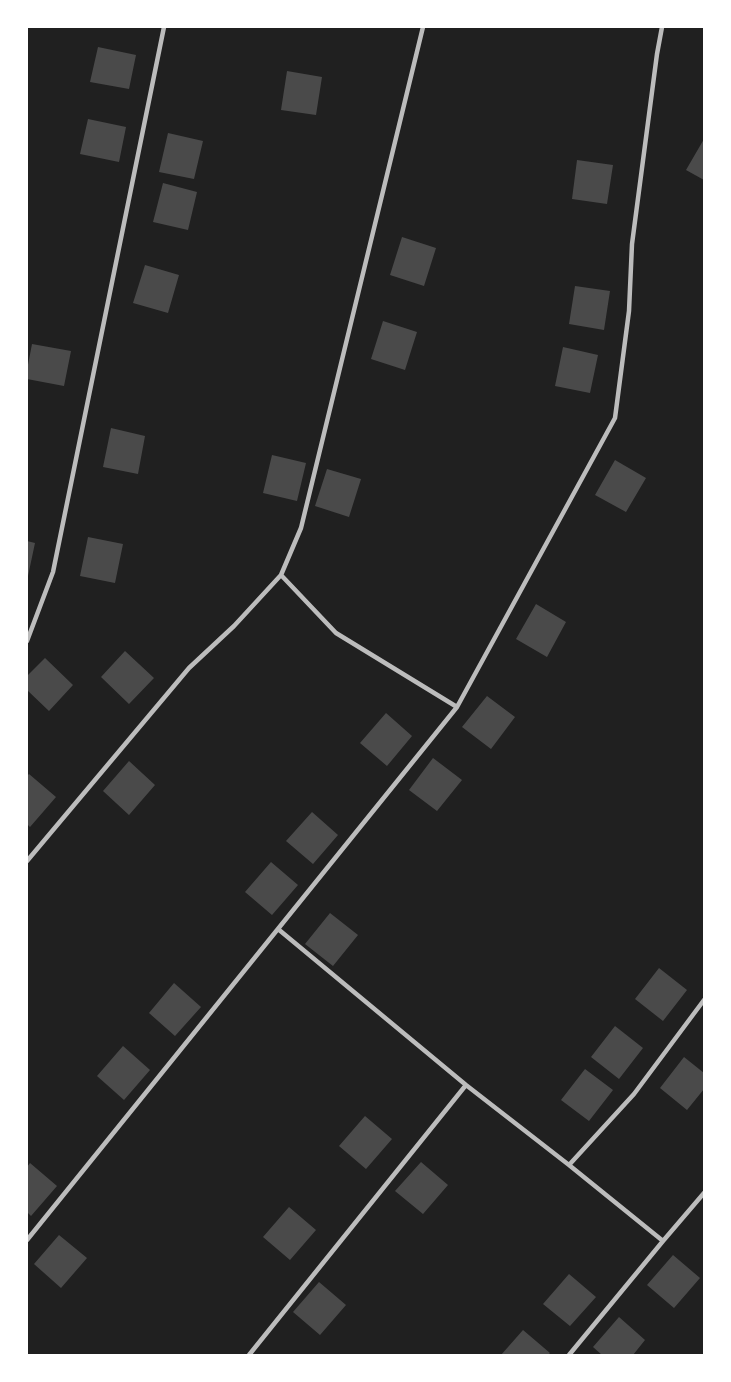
<!DOCTYPE html>
<html>
<head>
<meta charset="utf-8">
<style>
	body { margin:0 }
	#map { position:relative; width:731px; height:1382px; overflow:hidden; background:#111; font-family:"Sofia Sans Condensed",sans-serif }
	canvas { display:block }
	.frame { position:absolute; inset:0; border:28px solid #fff; pointer-events:none }
</style>
</head>
<body>
<div id="map">
<canvas width="731" height="1382"></canvas>
<div class="frame"></div>
</div>
<script>
const g = document.querySelector('canvas').getContext('2d');
g.lineJoin = 'round';
function paint(path, color) { g.fillStyle = color; g.fill(path, 'evenodd'); }
const toPath = rows => new Path2D(rows.map(r => 'M' + r).join(''));
function trace(path, color, width, dash) { g.strokeStyle = color; g.lineWidth = width; g.lineCap = dash ? 'butt' : 'round'; g.setLineDash(dash || []); g.stroke(path); }
const green = toPath([
	[27,27,704,27,704,1355,27,1355]
]);
const building = toPath([
	[98,47,136,55,129,89,90,82],
	[287,71,322,77,316,115,281,110],
	[88,119,126,127,119,162,80,154],
	[168,133,203,141,194,179,159,172],
	[704,139,704,180,686,170],
	[577,160,613,165,607,204,572,199],
	[163,183,197,192,188,230,153,222],
	[402,237,436,248,424,286,390,275],
	[145,265,179,275,168,313,133,303],
	[575,286,610,291,604,330,569,324],
	[383,321,417,332,405,370,371,359],
	[32,344,71,351,64,386,27,379,27,370],
	[563,347,598,355,590,393,555,386],
	[111,428,145,436,138,474,103,467],
	[272,455,306,463,297,501,263,493],
	[615,460,646,478,626,512,595,495],
	[327,469,361,479,349,517,315,506],
	[88,537,123,544,115,583,80,576],
	[27,541,35,543,28,576,27,575],
	[536,604,566,622,547,657,516,639],
	[125,651,154,678,129,704,101,677],
	[45,658,73,685,49,711,27,690,27,676],
	[487,696,515,717,491,749,462,727],
	[386,713,412,736,387,766,360,743],
	[433,758,462,780,437,811,409,790],
	[129,761,155,785,129,815,103,791],
	[29,774,56,797,30,827,27,824,27,776],
	[312,812,338,835,313,864,286,841],
	[271,862,298,885,272,915,245,892],
	[330,913,358,935,333,966,305,944],
	[659,968,687,990,663,1021,635,999],
	[174,983,201,1007,175,1036,149,1013],
	[615,1026,643,1048,619,1079,591,1057],
	[123,1046,150,1070,124,1100,97,1076],
	[684,1057,704,1073,704,1089,687,1110,660,1088],
	[585,1069,613,1090,589,1121,561,1100],
	[365,1116,392,1139,366,1169,339,1146],
	[421,1162,448,1185,423,1214,395,1191],
	[30,1163,57,1186,31,1216,27,1212,27,1167],
	[289,1207,316,1230,290,1260,263,1237],
	[59,1235,87,1258,61,1288,34,1264],
	[673,1255,700,1278,674,1308,647,1285],
	[569,1274,596,1297,570,1326,543,1304],
	[319,1282,346,1305,320,1335,293,1312],
	[619,1317,645,1340,633,1355,602,1355,593,1347],
	[523,1330,550,1353,548,1355,501,1355]
]);
const service = toPath([
	[281,575,336,633,457,707],
	[27,641,53,572,164,27],
	[27,861,189,668,234,626,281,575,301,528,423,27],
	[278,929,466,1085,569,1165,634,1094,704,1000],
	[569,1165,663,1241,704,1193],
	[27,1240,457,707,615,418,629,311,632,244,657,54,662,27],
	[249,1355,466,1085],
	[569,1355,663,1241]
]);
paint(green, '#202020');
paint(building, '#4a4a4a');
trace(service, '#bcbcbc', 4.5);
</script>
</body>
</html>
